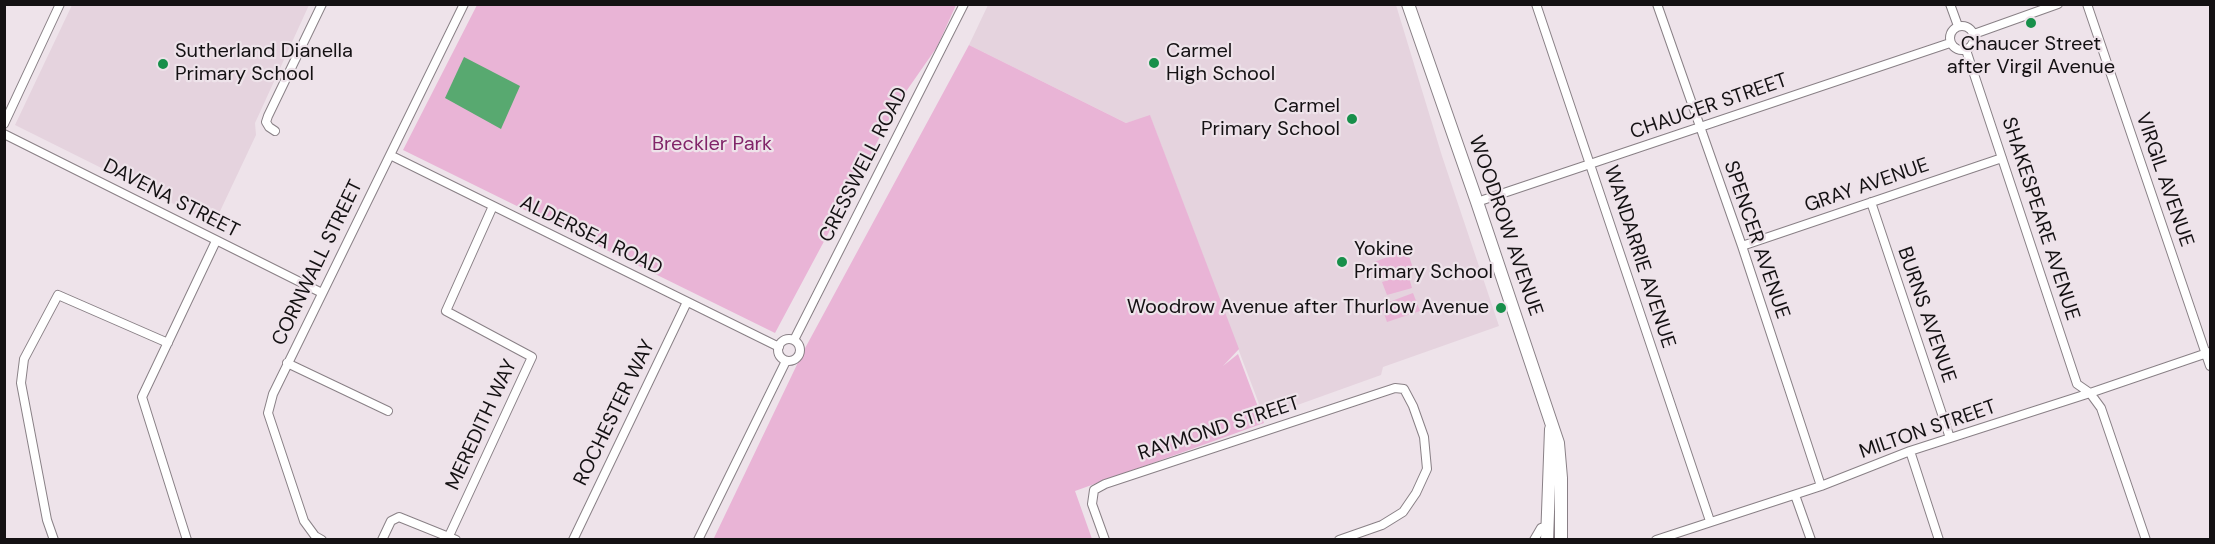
<!DOCTYPE html>
<html>
<head>
<meta charset="utf-8">
<style>
	body { margin:0 }
	#map { position:relative; width:2215px; height:544px; overflow:hidden; background:#eee3ea; font-family:"DM Sans",sans-serif }
	canvas { display:block }
	.frame { position:absolute; inset:0; border:6px solid #141113; pointer-events:none }
</style>
</head>
<body>
<div id="map">
<canvas width="2215" height="544"></canvas>
<div class="frame"></div>
</div>
<script>
const g = document.querySelector('canvas').getContext('2d');
g.lineJoin = 'round';
function paint(path, color) { g.fillStyle = color; g.fill(path, 'evenodd'); }
const toPath = rows => new Path2D(rows.map(r => 'M' + r).join(''));
function trace(path, color, width, dash) { g.strokeStyle = color; g.lineWidth = width; g.lineCap = dash ? 'butt' : 'round'; g.setLineDash(dash || []); g.stroke(path); }
function write(font, color, halo, rows, align = 'center') {
  g.font = font + ' "DM Sans",sans-serif'; g.lineWidth = 4.5; g.setLineDash([]); g.textBaseline = 'middle'; g.strokeStyle = halo; g.fillStyle = color; for (const [text, x, y, turn = 0] of rows) {
    g.save(); g.translate(x, y); g.rotate((+turn || 0) * Math.PI / 180); g.textAlign = isNaN(turn) ? turn : align; if (halo) g.strokeText(text, 0, 0); g.fillText(text, 0, 0); g.restore();
  }
}
const built = toPath([
	[72,5,309,5,255,123,256,135,214,224,15,125],
	[988,5,1396,5,1442,156,1499,326,1383,367,1381,375,1264,417,1150,116,1126,123,969,45]
]);
const green = toPath([
	[477,5,956,5,937,47,898,103,775,333,403,150],
	[969,45,1126,123,1150,115,1239,349,1223,366,1238,354,1264,423,1075,491,1092,539,713,540,803,352],
	[1407,250,1413,268,1380,279,1374,262],
	[1408,274,1412,288,1387,295,1382,282],
	[1413,293,1420,311,1387,322,1381,305]
]);
const water = toPath([
	[464,57,520,86,501,129,445,98]
]);
const street = toPath([
	[1536,4,1710,521],
	[1657,4,1742,246,1821,486],
	[1950,4,1958,26],
	[2087,4,2210,366],
	'1950 38a12 12 0 1 1 24 0a12 12 0 1 1-24 0Z',
	[1974,34,2058,4],
	[1966,50,2077,384,2090,393,2101,408,2146,540],
	[4,124,60,4],
	[275,131,269,127,266,122,268,116,322,4],
	[4,134,322,293],
	[390,155,779,347],
	[1477,202,1950,43],
	[1871,202,1950,438],
	[1742,246,2002,158],
	'778 350a11 11 0 1 1 22 0a11 11 0 1 1-22 0Z',
	[794,340,964,4],
	[287,363,388,411],
	[1910,451,1939,540],
	[1795,495,1811,540],
	[449,536,532,357,446,311,493,206],
	[54,540,47,520,21,383,24,359,58,295,168,343],
	[187,540,142,397,216,241],
	[322,540,315,536,304,521,268,413,273,394,464,4],
	[382,540,391,521,399,517,456,540],
	[573,540,687,302],
	[698,540,786,361],
	[1105,540,1092,504,1094,490,1105,484,1395,388,1404,389,1413,406,1424,437,1427,469,1416,493,1403,512,1382,525,1339,540],
	[1534,540,1541,528,1547,526],
	[1656,540,1821,486,1910,451,2090,393,2210,352]
]);
const primary = toPath([
	[1408,4,1477,202,1558,443,1561,478,1561,540],
	[1547,540,1551,429]
]);
const markers = [
	[2031,23,6,"#178f4a"],
	[1154,63,6,"#178f4a"],
	[163,64,6,"#178f4a"],
	[1352,119,6,"#178f4a"],
	[1342,262,6,"#178f4a"],
	[1501,308,6,"#178f4a"]
];
const poiNames = [
	["Chaucer Street",2031,45,"center"],
	["after Virgil Avenue",2031,68,"center"],
	["Sutherland Dianella",175,52],
	["Primary School",175,75],
	["Carmel",1166,52],
	["High School",1166,75],
	["Carmel",1340,107,"right"],
	["Primary School",1340,130,"right"],
	["Yokine",1354,250],
	["Primary School",1354,273],
	["Woodrow Avenue after Thurlow Avenue",1489,308,"right"]
];
const streetNames = [
	["CHAUCER STREET",1709,107,-19],
	["CRESSWELL ROAD",864,165,-63],
	["VIRGIL AVENUE",2164,180,71],
	["GRAY AVENUE",1867,186,-19],
	["DAVENA STREET",171,199,27],
	["SHAKESPEARE AVENUE",2040,219,72],
	["WOODROW AVENUE",1505,226,71],
	["ALDERSEA ROAD",591,236,26],
	["SPENCER AVENUE",1756,240,71],
	["WANDARRIE AVENUE",1639,257,72],
	["CORNWALL STREET",318,263,-64],
	["BURNS AVENUE",1926,315,71],
	["ROCHESTER WAY",615,413,-64],
	["MEREDITH WAY",482,425,-65],
	["RAYMOND STREET",1219,429,-18],
	["MILTON STREET",1928,430,-19]
];
const parkNames = [
	["Breckler Park",712,145]
];
paint(built, '#e5d3de');
paint(green, '#e9b4d6');
paint(water, '#58a970');
trace(street, '#898086', 10);
trace(primary, '#898086', 14);
trace(street, '#fff', 8);
trace(primary, '#fff', 12);
for (const [x, y, r, color] of markers) { const dot = new Path2D(); dot.arc(x, y, r, 0, 2 * Math.PI); g.fillStyle = color; g.fill(dot); trace(dot, '#eee3ea', 2); }
write('20px', '#141113', '#eee3ea', poiNames, 'left');
write('20px', '#141113', '#eee3ea', streetNames);
write('20px', '#812569', '#eee3ea', parkNames);
</script>
</body>
</html>
